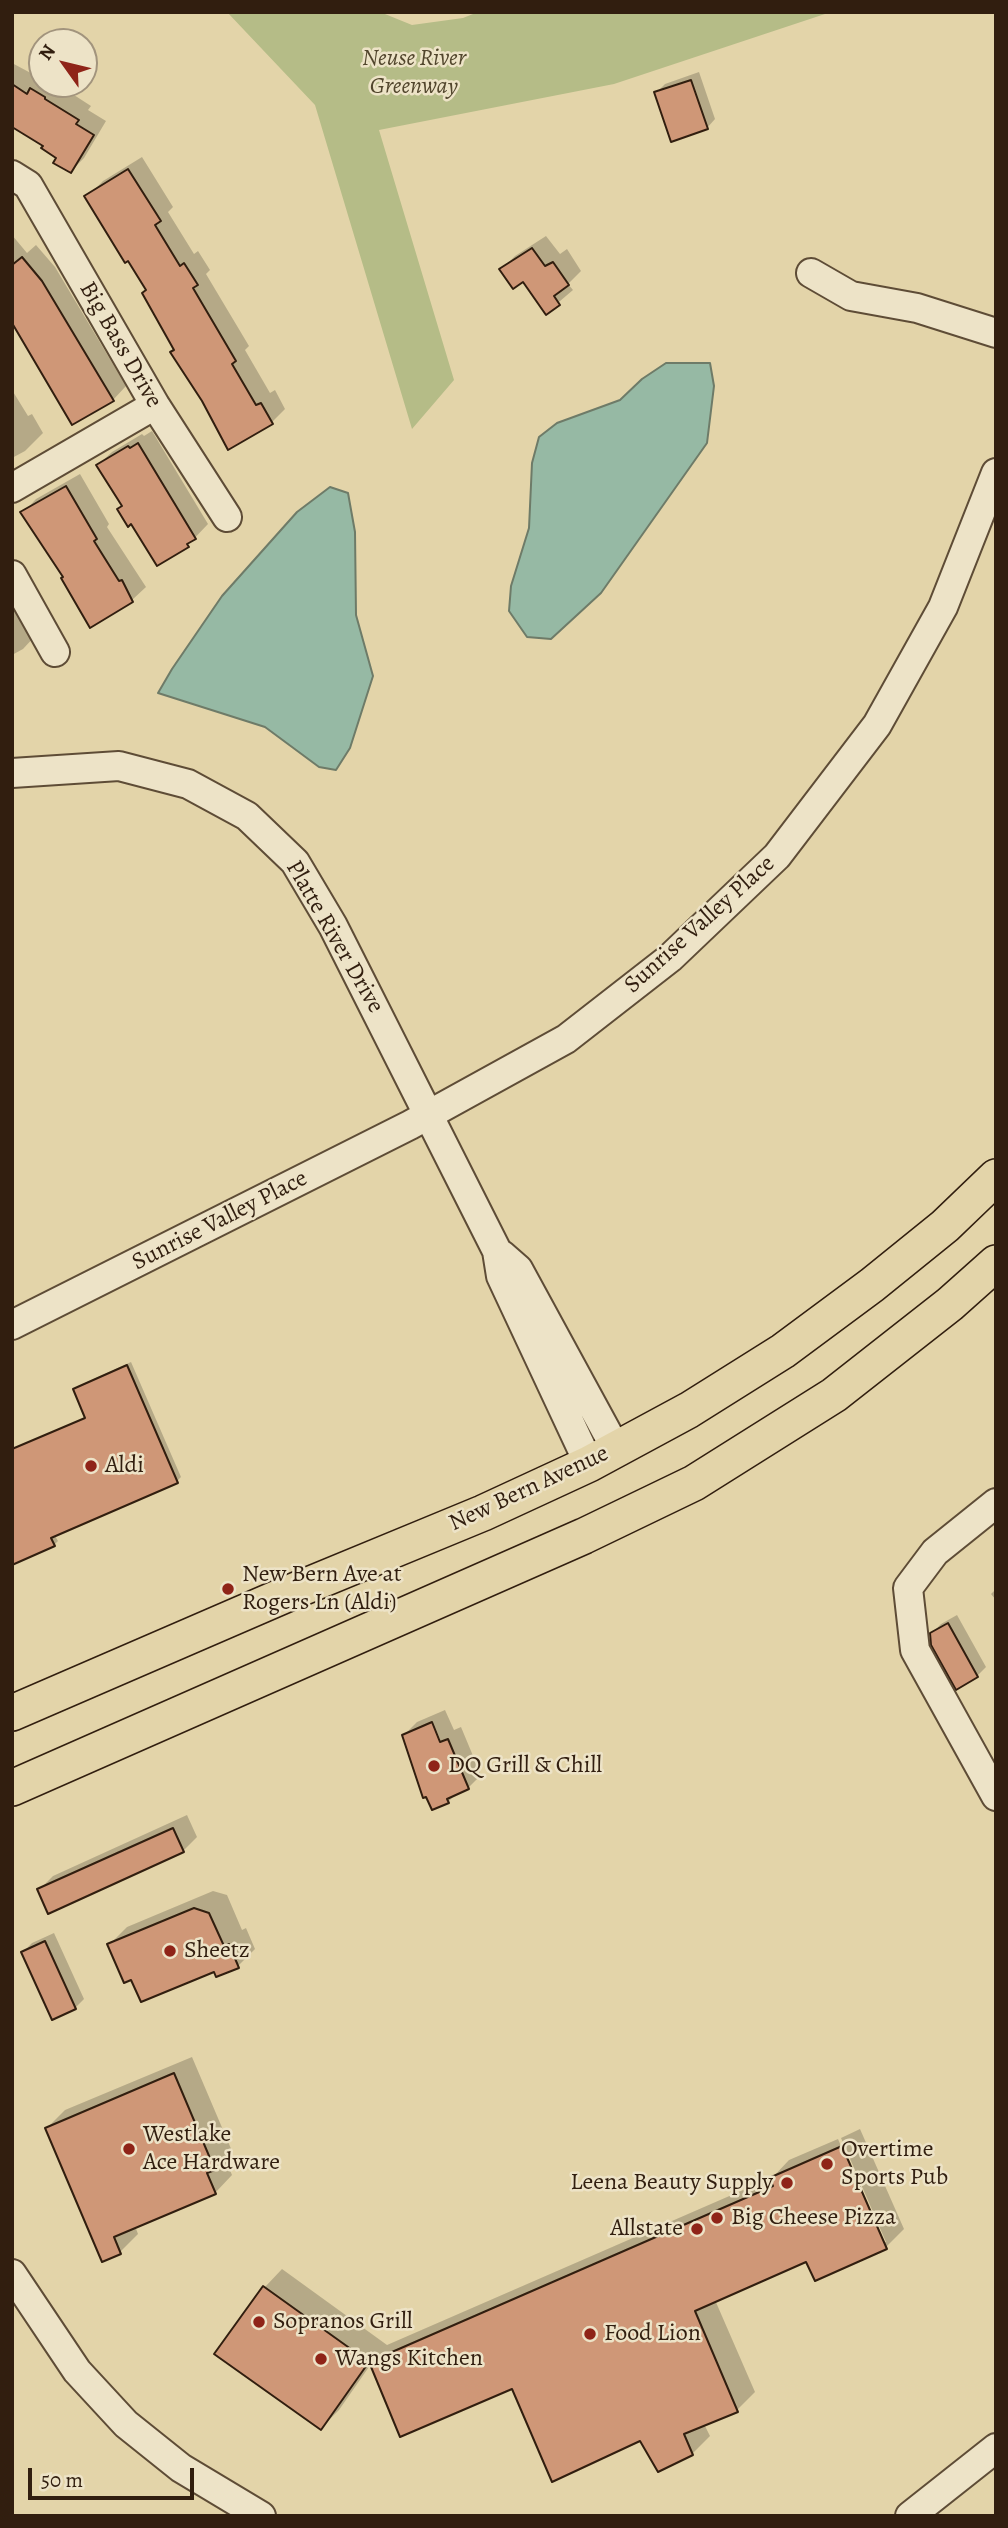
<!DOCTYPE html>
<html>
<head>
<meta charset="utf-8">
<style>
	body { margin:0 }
	#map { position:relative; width:1008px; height:2528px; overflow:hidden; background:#e3d4a9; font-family:Alegreya,serif }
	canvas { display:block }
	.frame { position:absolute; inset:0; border:14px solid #311e0f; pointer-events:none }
	.north { position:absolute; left:28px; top:28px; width:70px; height:70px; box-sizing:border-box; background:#ede3c7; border:2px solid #a2947d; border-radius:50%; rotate:304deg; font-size:19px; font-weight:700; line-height:28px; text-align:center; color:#311e0f }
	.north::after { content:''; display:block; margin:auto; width:24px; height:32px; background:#8f2418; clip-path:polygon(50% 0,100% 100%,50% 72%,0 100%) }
	.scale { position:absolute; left:28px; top:2468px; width:166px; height:32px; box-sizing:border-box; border:4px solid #311e0f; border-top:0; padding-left:9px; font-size:21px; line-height:24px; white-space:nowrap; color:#311e0f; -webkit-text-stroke:5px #ede3c7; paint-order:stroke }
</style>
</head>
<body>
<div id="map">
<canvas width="1008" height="2528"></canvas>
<div class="frame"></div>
<div class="north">N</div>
<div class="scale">50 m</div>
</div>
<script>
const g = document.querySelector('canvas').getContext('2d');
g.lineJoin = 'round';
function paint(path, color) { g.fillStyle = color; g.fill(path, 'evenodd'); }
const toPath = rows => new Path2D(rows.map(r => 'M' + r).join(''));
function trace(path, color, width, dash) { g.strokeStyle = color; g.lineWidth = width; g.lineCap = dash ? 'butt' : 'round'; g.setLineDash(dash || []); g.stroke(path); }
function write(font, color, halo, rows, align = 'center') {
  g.font = font + ' Alegreya,serif'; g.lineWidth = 5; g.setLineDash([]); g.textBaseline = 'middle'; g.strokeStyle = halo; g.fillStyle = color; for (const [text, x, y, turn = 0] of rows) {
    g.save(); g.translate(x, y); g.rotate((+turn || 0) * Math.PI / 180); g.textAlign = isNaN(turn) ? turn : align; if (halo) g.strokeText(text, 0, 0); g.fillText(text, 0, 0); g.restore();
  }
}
const green = toPath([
	[227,12,380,12,412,25,463,18,478,12,831,12,614,84,379,130,454,380,412,429,315,105]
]);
const water = toPath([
	[666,363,710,363,714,386,707,443,601,593,551,639,527,637,509,611,511,586,529,528,532,463,539,437,557,423,620,400,642,379,666,363],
	[330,487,348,493,355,532,356,615,373,676,350,748,336,770,319,767,265,727,158,693,172,669,222,596,297,512,330,487]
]);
const shadow = toPath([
	[12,63,42,79,42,84,57,84,91,106,88,110,106,121,84,158,71,171,45,145,12,125],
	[699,72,715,119,707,128,656,93,665,84],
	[142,157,173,207,168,212,194,254,198,251,210,270,206,274,249,346,245,350,270,393,275,390,285,409,272,422,229,448,176,349,147,290,89,195,103,181],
	[12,235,27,253,36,245,55,267,126,386,113,400,12,319],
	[546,236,560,254,567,249,581,271,568,284,573,290,546,313,524,280,502,269,515,256],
	[12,390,28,416,32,414,43,433,25,451,12,458],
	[152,431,208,524,187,546,123,505,98,465,112,452,142,434,144,436],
	[80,474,109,524,107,527,146,587,132,600,90,626,65,577,23,513,36,499],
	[19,605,36,635,23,649,12,655,12,609],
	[131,1362,181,1477,177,1481,54,1534,58,1541,54,1545,12,1563,12,1449,86,1417,75,1389,78,1386],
	[996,1589,996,1600,991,1594],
	[957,1615,986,1667,977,1676,957,1687,932,1633,941,1624],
	[445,1710,454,1730,461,1727,481,1775,468,1788,457,1793,448,1802,404,1735,417,1722],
	[187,1815,197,1837,183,1851,39,1890,53,1876],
	[213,1891,227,1895,242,1930,246,1928,255,1949,238,1966,132,1978,109,1945,127,1927],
	[54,1933,84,1999,75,2008,23,1952,32,1943],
	[192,2057,232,2151,225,2158,232,2175,215,2193,135,2226,138,2234,120,2252,47,2128,65,2110],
	[860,2129,904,2229,886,2247,815,2278,807,2260,715,2300,755,2392,737,2410,704,2424,710,2436,692,2454,641,2439,513,2386,371,2364,339,2410,321,2428,216,2353,265,2287,282,2269,387,2345,773,2177,789,2160,838,2139,882,2242,886,2242,841,2138]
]);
const building = toPath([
	[691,80,708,129,671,142,654,92,691,80],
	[12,84,27,94,30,88,45,97,45,99,79,120,76,124,94,135,71,173,53,163,56,158,41,148,43,146,12,127,12,84],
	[128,169,161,221,155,225,180,266,184,263,198,285,193,288,236,361,232,364,256,405,261,403,273,424,228,450,202,401,170,352,174,350,142,293,146,290,128,261,125,263,84,196,128,169],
	[532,248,545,266,553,262,569,285,554,296,560,305,546,315,523,282,513,289,499,269,532,248],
	[22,257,42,281,114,401,72,425,12,323,12,265,22,257],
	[138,443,196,539,187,544,189,547,157,566,131,524,128,527,117,509,122,506,96,465,128,446,130,448,138,443],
	[66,486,97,539,94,541,119,581,122,580,133,602,90,628,61,578,63,577,20,512,66,486],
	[127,1365,178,1483,51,1538,55,1546,12,1565,12,1449,85,1418,73,1389,127,1365],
	[948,1623,978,1677,956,1690,931,1645,930,1633,948,1623],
	[432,1722,440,1742,448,1739,469,1789,447,1799,449,1803,432,1810,426,1797,423,1798,402,1735,432,1722],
	[173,1828,184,1852,48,1914,37,1889,173,1828],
	[194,1908,209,1913,224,1946,229,1944,239,1968,216,1977,214,1972,141,2002,131,1980,124,1983,107,1944,194,1908],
	[45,1941,76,2009,52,2020,21,1952,45,1941],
	[174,2073,215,2170,207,2173,216,2194,114,2237,121,2254,102,2262,45,2128,174,2073],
	[842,2146,887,2249,815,2281,806,2262,695,2311,738,2412,684,2434,693,2455,658,2472,640,2441,552,2482,512,2389,400,2437,369,2362,773,2186,769,2178,842,2146],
	[263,2286,369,2362,321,2430,214,2354,263,2286]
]);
const minor = toPath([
	[12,175,28,185,155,405,227,517],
	[811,273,851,296,917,308,996,333],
	[12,488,155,405],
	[12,575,55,652],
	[12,773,119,766,188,784,247,816,295,862,333,926,497,1251,501,1276,589,1464],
	[502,1255,518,1269,616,1449],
	[12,1325,410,1125,566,1039,670,958,777,856,877,725,943,607,996,473],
	[996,1503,935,1552,908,1588,915,1650,996,1796],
	[12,2274,77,2371,126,2424,181,2468,261,2516],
	[910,2516,996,2448]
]);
const major = toPath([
	[12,1713,294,1591,483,1513,589,1464,689,1410,783,1351,872,1285,945,1226,996,1177],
	[12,1788,584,1536,694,1483,834,1395,950,1304,996,1263]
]);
const markers = [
	[91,1466,7,"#8f2418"],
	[228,1589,7,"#8f2418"],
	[434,1766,7,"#8f2418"],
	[170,1951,7,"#8f2418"],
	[129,2149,7,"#8f2418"],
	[827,2164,7,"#8f2418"],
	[787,2183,7,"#8f2418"],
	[717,2218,7,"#8f2418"],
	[697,2229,7,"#8f2418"],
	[259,2322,7,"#8f2418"],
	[590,2334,7,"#8f2418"],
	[321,2359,7,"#8f2418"]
];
const parkNames = [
	["Neuse River",414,59],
	["Greenway",414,87]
];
const streetNames = [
	["Big Bass Drive",120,345,60],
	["Sunrise Valley Place",700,925,-42],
	["Platte River Drive",334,937,60],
	["Sunrise Valley Place",220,1221,-27],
	["New Bern Avenue",529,1489,-25]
];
const poiNames = [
	["Aldi",105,1466],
	["New Bern Ave at",242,1575],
	["Rogers Ln (Aldi)",242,1603],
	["DQ Grill & Chill",448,1766],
	["Sheetz",184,1951],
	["Westlake",143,2135],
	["Ace Hardware",143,2163],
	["Overtime",841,2150],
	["Sports Pub",841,2178],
	["Leena Beauty Supply",773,2183,"right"],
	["Big Cheese Pizza",731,2218],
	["Allstate",683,2229,"right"],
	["Sopranos Grill",273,2322],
	["Food Lion",604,2334],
	["Wangs Kitchen",335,2359]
];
paint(green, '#b5bc87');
paint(water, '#96b9a4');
trace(water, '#6e7b68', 2);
paint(shadow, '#0003');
paint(building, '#cf9777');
trace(building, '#311e0f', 2);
trace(minor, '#5e4c36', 32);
trace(major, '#311e0f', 38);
trace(minor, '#ede3c7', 28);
trace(major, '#e3d4a9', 35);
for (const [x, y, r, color] of markers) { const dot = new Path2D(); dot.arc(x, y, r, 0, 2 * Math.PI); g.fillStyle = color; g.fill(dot); trace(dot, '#ede3c7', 2.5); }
write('italic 24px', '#52462d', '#ede3c7', parkNames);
write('24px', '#311e0f', '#ede3c7', streetNames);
write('24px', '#311e0f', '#ede3c7', poiNames, 'left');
</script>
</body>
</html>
